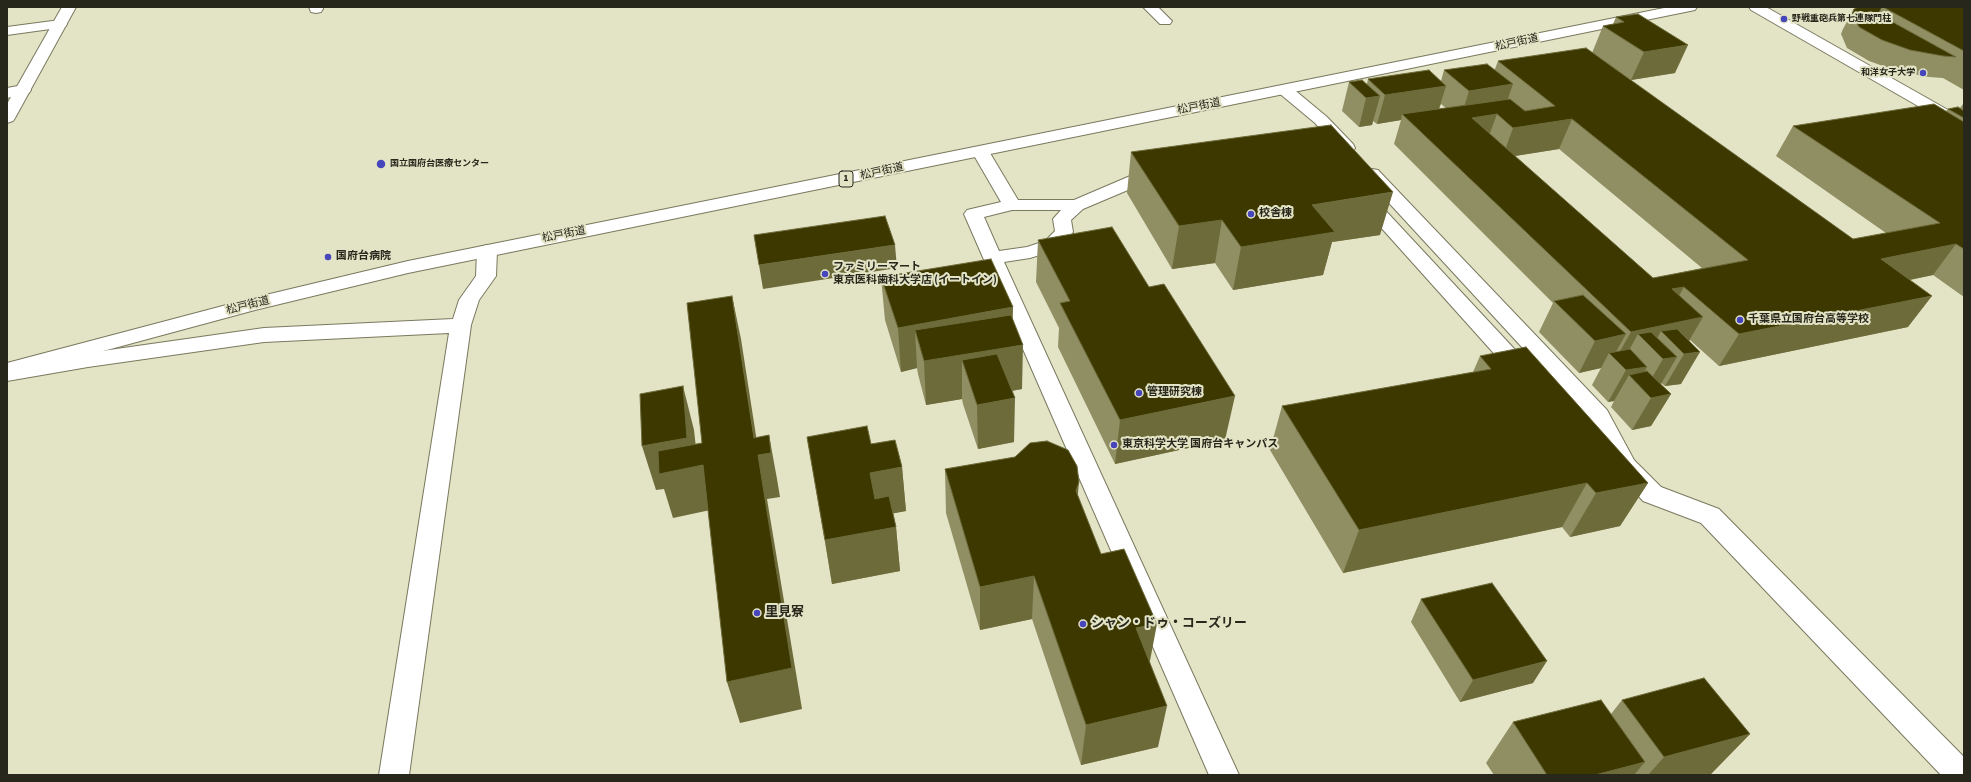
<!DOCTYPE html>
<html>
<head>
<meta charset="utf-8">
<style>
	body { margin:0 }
	#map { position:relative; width:1971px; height:782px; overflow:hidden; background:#e3e3c6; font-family:"Source Sans 3",sans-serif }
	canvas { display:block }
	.frame { position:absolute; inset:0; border:8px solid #27271c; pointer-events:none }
</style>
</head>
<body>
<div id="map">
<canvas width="1971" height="782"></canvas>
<div class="frame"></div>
</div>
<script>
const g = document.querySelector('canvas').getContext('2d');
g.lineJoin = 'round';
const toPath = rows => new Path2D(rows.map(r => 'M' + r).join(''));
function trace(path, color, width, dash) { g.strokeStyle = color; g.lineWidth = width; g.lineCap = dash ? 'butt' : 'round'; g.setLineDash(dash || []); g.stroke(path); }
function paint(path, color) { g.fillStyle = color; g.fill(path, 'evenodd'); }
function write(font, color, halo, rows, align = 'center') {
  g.font = font + ' "Source Sans 3","Noto Sans JP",sans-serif'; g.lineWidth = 4; g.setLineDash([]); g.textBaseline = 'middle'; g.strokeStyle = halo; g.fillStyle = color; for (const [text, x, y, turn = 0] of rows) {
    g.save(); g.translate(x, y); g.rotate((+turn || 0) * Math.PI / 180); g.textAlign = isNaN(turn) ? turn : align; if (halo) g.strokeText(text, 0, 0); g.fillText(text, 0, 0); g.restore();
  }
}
const lane = toPath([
	[309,7,323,7,323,9,321,12,316,13,311,12,309,7],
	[1143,7,1158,7,1172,21,1170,24,1160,24,1143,7],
	[60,20,65,21,67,24,65,27,7,35,7,27,60,20],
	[23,85,29,87,31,90,29,93,7,98,7,88,23,85],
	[981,147,987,148,1018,200,1074,200,1149,168,1155,167,1161,168,1164,172,1161,176,1083,209,1071,220,1073,232,1059,249,1030,258,1004,262,1239,775,1209,775,964,214,967,210,1001,202,972,152,975,148,981,147],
	[1012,210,1061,210,1053,219,1055,231,1045,241,1027,247,999,251,984,217,1012,210],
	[1365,194,1371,195,1532,368,1535,373,1532,378,1524,380,1516,378,1359,203,1356,199,1359,195,1365,194]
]);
const street = toPath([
	[1749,7,1766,7,1964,119,1964,131,1958,129,1751,10,1749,7],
	[1285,85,1291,87,1327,117,1353,144,1355,148,1353,152,1347,153,1341,152,1315,123,1279,93,1277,90,1279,87,1285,85],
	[1372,169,1378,170,1607,410,1634,460,1661,487,1719,509,1964,757,1964,775,1941,775,1701,523,1643,501,1617,472,1590,421,1366,178,1363,174,1366,170,1372,169],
	[487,245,494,247,497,251,496,276,479,300,471,325,409,775,379,775,449,333,264,342,88,367,7,381,7,367,88,353,264,328,453,319,459,300,476,276,477,251,480,247,487,245]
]);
const secondary = toPath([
	[62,7,76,7,15,118,13,121,7,123,7,104,62,7]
]);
const primary = toPath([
	[1669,7,1697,7,1695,10,1690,11,408,273,255,310,7,377,7,363,253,298,408,261,1669,7]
]);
const wall = toPath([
	[1858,7,1964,7,1964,90,1943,78,1929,77,1897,71,1869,61,1847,48,1841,34,1843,29,1854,9],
	[1638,14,1675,73,1631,80,1612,67,1853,239,1886,233,1776,156,1793,126,1946,111,1948,109,1960,108,1963,104,1964,104,1964,297,1933,275,1910,280,1908,327,1719,366,1690,340,1681,384,1665,386,1661,383,1660,384,1671,394,1651,426,1632,430,1611,407,1614,401,1608,402,1592,385,1601,368,1579,373,1539,332,1553,303,1394,144,1401,120,1377,124,1373,121,1372,125,1359,127,1342,111,1349,82,1367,84,1368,79,1441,81,1444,70,1495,69,1498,61,1592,53,1603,26,1613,24,1616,17],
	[1441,104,1446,108,1439,109],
	[1559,149,1702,268,1653,278,1515,156],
	[1131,152,1380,235,1332,242,1323,275,1233,290,1215,263,1172,269,1127,193],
	[1038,240,1225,440,1115,464,1058,347,1059,328,1036,282],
	[881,277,1013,307,1012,318,1022,389,1012,391,1014,442,978,449,963,404,962,399,926,405,918,374,917,368,901,372,885,320],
	[1480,356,1648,483,1620,526,1570,537,1562,527,1343,573,1270,450,1282,406,1473,372],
	[807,437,871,444,902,467,906,511,893,513,896,527,900,571,832,584],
	[1015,457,1078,497,1101,554,1149,662,1158,747,1081,765,1032,619,980,630,946,513,945,469],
	[1421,599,1533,683,1460,702,1411,622],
	[1622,700,1750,734,1711,774,1708,775,1494,775,1486,763,1513,722,1611,714]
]);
const shadedWall = toPath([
	[1688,45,1675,73,1631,80,1644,52],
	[1513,84,1503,113,1460,120,1469,91],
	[1446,86,1437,115,1402,114,1401,120,1377,124,1385,95],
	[1380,96,1372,125,1359,127,1366,98],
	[1497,114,1486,144,1472,118],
	[1572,119,1559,149,1502,158,1513,128],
	[1393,192,1380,235,1332,242,1323,275,1233,290,1241,247,1312,205],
	[1222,220,1215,263,1172,269,1179,226],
	[1956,244,1933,275,1859,290,1881,259],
	[895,245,897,268,763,289,759,265],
	[1684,287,1666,319,1672,289],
	[732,296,741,339,759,455,769,435,777,479,780,497,767,499,802,709,740,723,727,682,754,438],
	[1932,296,1908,327,1719,366,1739,334],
	[1013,307,1012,347,1023,345,1022,389,975,397,962,360,962,399,926,405,924,361,915,330,917,368,901,372,898,328],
	[1703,317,1684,349,1661,331,1652,348,1638,334,1623,361,1615,360,1631,332],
	[1626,334,1613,357,1609,353,1601,368,1579,373,1595,341],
	[1700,352,1681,384,1665,386,1684,354],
	[1677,357,1658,389,1644,391,1663,359],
	[1647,367,1637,384,1629,375,1614,401,1608,402,1626,370],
	[683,386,694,430,698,466,703,465,715,509,673,518,664,489,656,490,642,446],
	[1671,394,1651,426,1632,430,1651,398],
	[1235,396,1225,440,1115,464,1120,420],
	[1015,398,1014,442,978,449,977,405],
	[902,467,906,511,875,517,870,473],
	[1079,482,1075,526,1076,491],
	[1587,483,1562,527,1343,573,1359,530],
	[1648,483,1620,526,1570,537,1596,493],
	[896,527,900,571,832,584,825,540],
	[1034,576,1032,619,980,630,980,587],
	[1157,624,1149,666,1136,628],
	[1547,661,1533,683,1460,702,1473,680],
	[1167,706,1158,747,1081,765,1086,725],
	[1750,734,1711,774,1708,775,1648,775,1664,757],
	[1645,762,1634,775,1595,775]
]);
const building = toPath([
	[1858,7,1882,7,1878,14,1956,57,1943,56,1910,50,1882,40,1859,27,1852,14,1854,9,1858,7],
	[1883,7,1964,7,1964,51,1883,7],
	[1638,14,1688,45,1644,52,1603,26,1624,22,1616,17,1638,14],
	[1586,48,1853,239,1940,223,1793,126,1934,104,1964,122,1964,249,1956,244,1881,259,1932,296,1739,334,1684,287,1672,289,1703,317,1631,332,1402,114,1510,99,1525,111,1555,106,1498,61,1586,48],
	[1497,114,1513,128,1572,119,1748,260,1653,278,1472,118,1497,114],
	[1487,64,1513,84,1469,91,1444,70,1487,64],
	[1429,70,1446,86,1385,95,1368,79,1429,70],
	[1362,80,1380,96,1366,98,1349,82,1362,80],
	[1958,107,1964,111,1964,118,1948,109,1958,107],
	[1331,125,1393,192,1312,205,1335,232,1241,247,1222,220,1179,226,1131,152,1331,125],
	[885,216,895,245,759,265,754,235,885,216],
	[1112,227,1149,287,1164,284,1235,396,1120,420,1060,303,1070,301,1038,240,1112,227],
	[991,259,1013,307,898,328,881,277,991,259],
	[1583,295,1626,334,1595,341,1554,301,1583,295],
	[732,296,754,438,769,435,771,453,758,455,792,668,727,682,703,465,659,474,658,451,702,443,687,303,732,296],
	[1011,315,1023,345,924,361,915,330,1011,315],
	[1677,329,1700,352,1684,354,1661,331,1677,329],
	[1651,332,1677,357,1663,359,1638,334,1651,332],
	[1526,347,1648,483,1596,493,1587,483,1359,530,1282,406,1491,369,1480,356,1526,347],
	[1630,349,1647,367,1626,370,1609,353,1630,349],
	[997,354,1015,398,977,405,962,360,997,354],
	[1647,371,1671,394,1651,398,1629,375,1647,371],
	[683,386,687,438,642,446,640,394,683,386],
	[867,426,871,444,895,440,902,467,870,473,875,499,889,496,896,527,825,540,807,437,867,426],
	[1047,441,1068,450,1077,466,1079,482,1076,491,1101,554,1124,549,1157,624,1136,628,1167,706,1086,725,1034,576,980,587,945,469,1015,457,1030,443,1047,441],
	[1492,583,1547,661,1473,680,1421,599,1492,583],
	[1704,678,1750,734,1664,757,1622,700,1704,678],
	[1601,700,1645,762,1595,775,1547,775,1513,722,1601,700]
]);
const markers = [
	[1784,19,4,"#4645bb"],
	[1923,73,4,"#4645bb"],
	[381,164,5,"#4645bb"],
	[1251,214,4,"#4645bb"],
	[328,257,4,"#4645bb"],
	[825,274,4,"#4645bb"],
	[1740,320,4,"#4645bb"],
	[1139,393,4,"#4645bb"],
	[1114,445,4,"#4645bb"],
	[757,613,4,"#4645bb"],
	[1083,624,4,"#4645bb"]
];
const farPoinames = [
	["野戦重砲兵第七連隊門柱",1792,19],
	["和洋女子大学",1915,73,"right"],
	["国立国府台医療センター",390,164]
];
const shields = [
	[846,179,14]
];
const shieldNames = [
	["1",846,179]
];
const streetNames = [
	["松戸街道",1517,43,-12],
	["松戸街道",1199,107,-11],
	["松戸街道",882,172,-12],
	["松戸街道",564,235,-11],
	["松戸街道",248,306,-14]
];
const poiNames = [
	["校舎棟",1259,214],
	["国府台病院",336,257],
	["ファミリーマート",833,268],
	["東京医科歯科大学店 (イートイン)",833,281],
	["千葉県立国府台高等学校",1748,320],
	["管理研究棟",1147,393],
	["東京科学大学 国府台キャンパス",1122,445]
];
const nearPoinames = [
	["里見寮",765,613],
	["シャン・ドゥ・コーズリー",1091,624]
];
trace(lane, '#7a795f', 2);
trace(street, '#7a795f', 2);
trace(secondary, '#7a795f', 2);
trace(primary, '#7a795f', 2);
paint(lane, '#fff');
paint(street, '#fff');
paint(secondary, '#fff');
paint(primary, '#fff');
paint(wall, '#908e63');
paint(shadedWall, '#6e6b3b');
paint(building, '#3c3800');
trace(building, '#6e6b3b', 1);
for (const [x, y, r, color] of markers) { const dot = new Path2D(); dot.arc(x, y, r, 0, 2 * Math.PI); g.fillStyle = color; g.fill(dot); trace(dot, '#e3e3c6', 1.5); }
write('bold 9px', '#27271c', '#e3e3c6', farPoinames, 'left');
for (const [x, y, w] of shields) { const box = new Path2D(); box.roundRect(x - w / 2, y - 8, w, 16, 3); g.fillStyle = '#e3e3c6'; g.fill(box); trace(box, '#27271c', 1); }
write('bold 10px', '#27271c', null, shieldNames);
write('11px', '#27271c', '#e3e3c6', streetNames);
write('bold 11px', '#27271c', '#e3e3c6', poiNames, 'left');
write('bold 13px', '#27271c', '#e3e3c6', nearPoinames, 'left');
</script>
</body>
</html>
